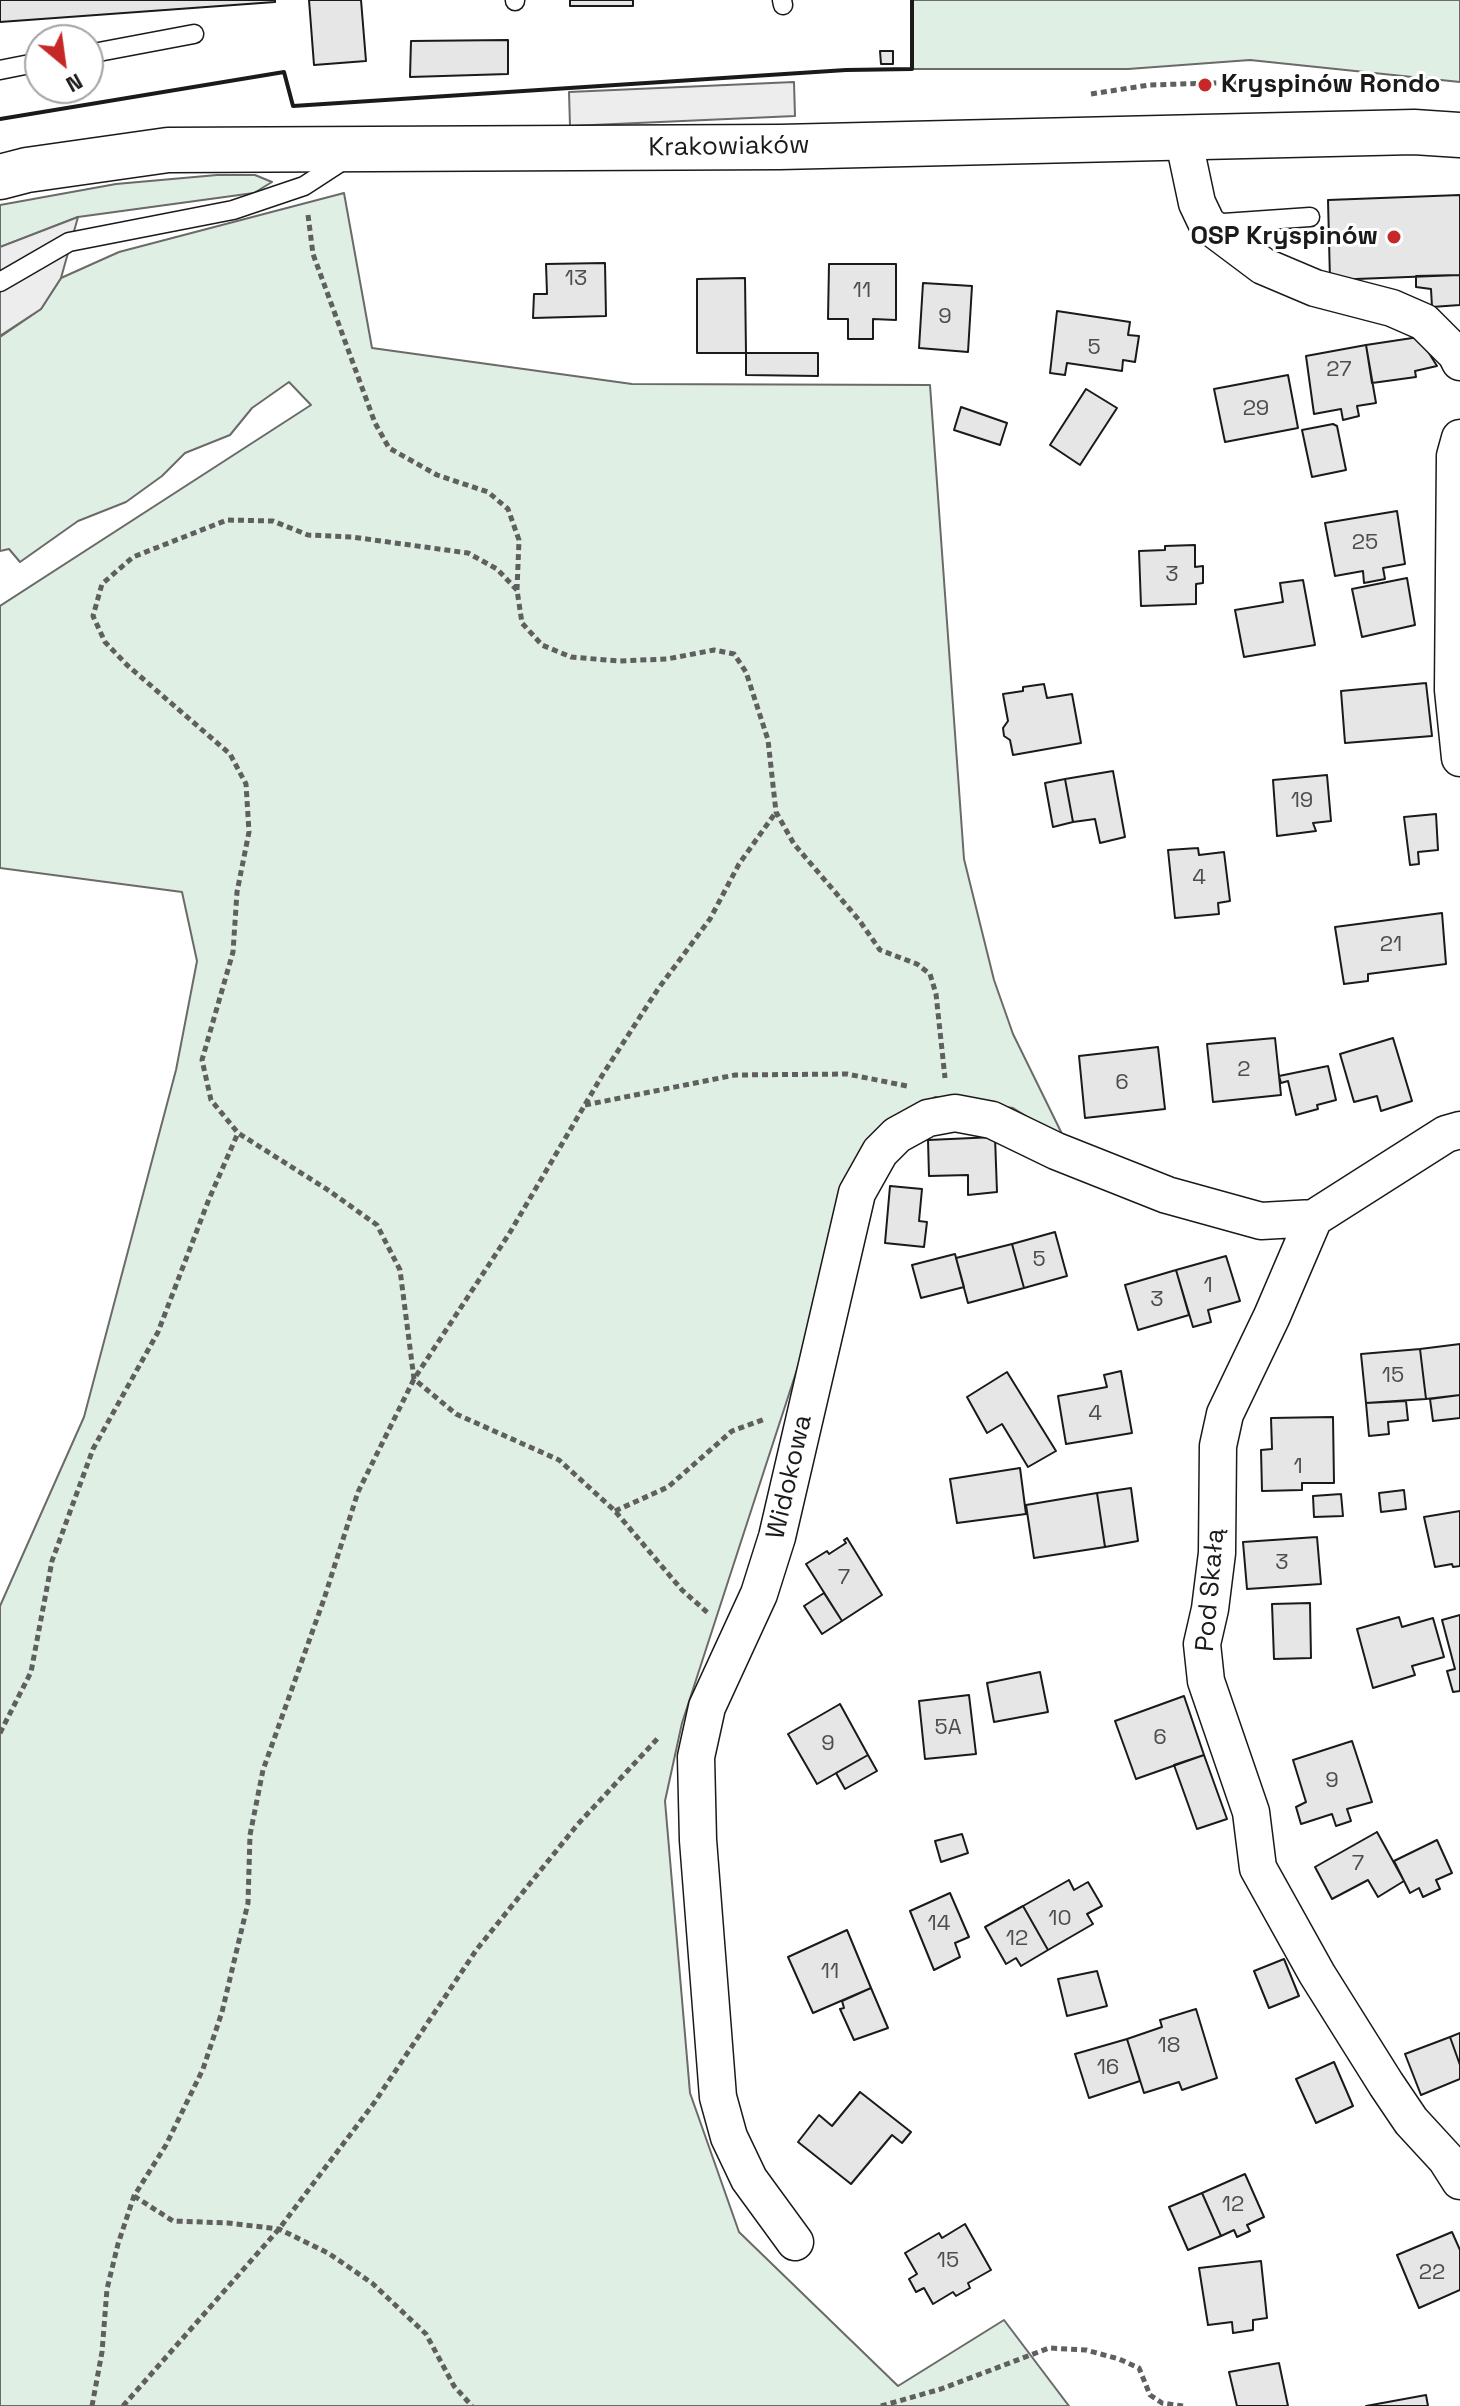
<!DOCTYPE html>
<html>
<head>
<meta charset="utf-8">
<style>
	body { margin:0 }
	#map { position:relative; width:1460px; height:2406px; overflow:hidden; background:#fff; font-family:"Space Grotesk",sans-serif }
	canvas { display:block }
	.north { position:absolute; left:24px; top:24px; width:80px; height:80px; box-sizing:border-box; background:#fff; border:2px solid #a3a3a3; border-radius:50%; rotate:151deg; font-size:22px; font-weight:700; line-height:32px; text-align:center; color:#1a1a1a }
	.north::after { content:''; display:block; margin:auto; width:28px; height:36px; background:#c62828; clip-path:polygon(50% 0,100% 100%,50% 72%,0 100%) }
</style>
</head>
<body>
<div id="map">
<canvas width="1460" height="2406"></canvas>
<div class="north">N</div>
</div>
<script>
const g = document.querySelector('canvas').getContext('2d');
g.lineJoin = 'round';
function paint(path, color) { g.fillStyle = color; g.fill(path, 'evenodd'); }
const toPath = rows => new Path2D(rows.map(r => 'M' + r).join(''));
function trace(path, color, width, dash) { g.strokeStyle = color; g.lineWidth = width; g.lineCap = dash ? 'butt' : 'round'; g.setLineDash(dash || []); g.stroke(path); }
function write(font, color, halo, rows, align = 'center') {
  g.font = font + ' "Space Grotesk",sans-serif'; g.lineWidth = 6; g.setLineDash([]); g.textBaseline = 'middle'; g.strokeStyle = halo; g.fillStyle = color; for (const [text, x, y, turn = 0] of rows) {
    g.save(); g.translate(x, y); g.rotate((+turn || 0) * Math.PI / 180); g.textAlign = isNaN(turn) ? turn : align; if (halo) g.strokeText(text, 0, 0); g.fillText(text, 0, 0); g.restore();
  }
}
const green = toPath([
	[912,0,1460,0,1460,82,1250,60,1128,69,912,69,912,0],
	[217,175,255,175,272,182,254,193,78,217,0,247,0,205,116,184,217,175],
	[344,193,372,348,632,384,930,385,964,859,994,980,1013,1034,1065,1140,1013,1108,935,1097,891,1122,803,1351,682,1723,665,1801,690,2093,739,2232,898,2386,1004,2320,1069,2406,0,2406,0,1606,84,1417,176,1070,197,961,182,892,0,868,0,606,311,405,289,382,252,408,230,435,185,453,162,476,126,502,78,521,20,562,9,549,0,551,0,337,41,309,61,278,119,252,344,193]
]);
const parking = toPath([
	[794,82,795,116,570,126,569,92,794,82],
	[78,217,61,278,41,309,0,336,0,247,78,217]
]);
const building = toPath([
	[0,0,275,0,275,2,0,22,0,0],
	[309,0,361,0,366,61,314,65,309,0],
	[570,0,633,0,633,6,570,6,570,0],
	[508,40,508,74,410,77,411,41,508,40],
	[880,51,893,51,893,64,881,64,880,51],
	[1460,195,1460,275,1330,280,1328,200,1460,195],
	[605,263,606,316,533,318,534,294,547,294,546,264,605,263],
	[829,264,896,264,896,320,873,319,873,339,848,339,848,319,828,319,829,264],
	[1460,275,1460,305,1432,307,1431,289,1416,287,1416,276,1460,275],
	[745,278,746,353,697,353,697,279,745,278],
	[923,283,972,286,968,352,919,348,923,283],
	[1057,311,1130,322,1128,335,1139,336,1135,362,1123,360,1122,371,1067,363,1065,375,1050,373,1057,311],
	[1419,337,1437,366,1415,371,1416,377,1372,383,1366,345,1419,337],
	[1366,345,1376,403,1357,406,1359,416,1343,420,1341,409,1314,414,1306,356,1366,345],
	[746,353,818,353,818,376,746,375,746,353],
	[1288,375,1298,428,1225,442,1214,389,1288,375],
	[1086,389,1117,408,1080,465,1050,445,1086,389],
	[961,407,1007,423,1000,445,954,430,961,407],
	[1333,424,1337,426,1346,470,1312,477,1302,430,1333,424],
	[1397,511,1405,564,1383,568,1385,579,1364,583,1363,571,1335,576,1325,523,1397,511],
	[1195,545,1195,567,1203,566,1203,583,1196,584,1196,604,1141,606,1139,551,1165,550,1165,546,1195,545],
	[1407,578,1415,625,1362,637,1352,589,1407,578],
	[1303,580,1315,645,1244,657,1235,610,1283,602,1280,583,1303,580],
	[1426,683,1432,736,1345,743,1341,691,1426,683],
	[1044,684,1047,698,1072,694,1081,743,1013,755,1010,740,1004,736,1003,728,1008,721,1003,694,1023,691,1023,687,1044,684],
	[1113,771,1125,837,1100,843,1095,819,1073,822,1065,779,1113,771],
	[1327,775,1331,821,1313,823,1316,831,1277,836,1273,780,1327,775],
	[1065,779,1073,822,1053,827,1045,783,1065,779],
	[1436,814,1438,850,1418,852,1419,864,1410,865,1404,817,1436,814],
	[1198,848,1199,855,1224,852,1230,901,1218,903,1219,914,1175,918,1168,850,1198,848],
	[1442,913,1446,964,1368,974,1368,981,1344,984,1335,927,1442,913],
	[1275,1038,1281,1095,1213,1102,1207,1044,1275,1038],
	[1393,1038,1412,1101,1381,1111,1377,1096,1354,1102,1340,1054,1393,1038],
	[1158,1047,1165,1109,1085,1118,1079,1056,1158,1047],
	[1328,1066,1336,1100,1317,1105,1318,1109,1296,1115,1288,1081,1281,1083,1279,1076,1328,1066],
	[995,1137,997,1192,968,1195,968,1175,929,1176,928,1140,995,1137],
	[890,1186,922,1189,919,1221,927,1222,924,1247,885,1243,890,1186],
	[1055,1232,1067,1276,1024,1288,1012,1244,1055,1232],
	[1012,1244,1024,1288,968,1303,956,1258,1012,1244],
	[955,1254,964,1287,921,1298,912,1265,955,1254],
	[1226,1256,1240,1301,1208,1310,1211,1322,1193,1327,1176,1270,1226,1256],
	[1176,1270,1189,1315,1138,1330,1125,1285,1176,1270],
	[1460,1344,1460,1395,1426,1399,1420,1349,1460,1344],
	[1420,1349,1426,1399,1366,1403,1361,1354,1420,1349],
	[1121,1371,1132,1433,1066,1444,1058,1396,1107,1387,1104,1375,1121,1371],
	[1007,1372,1056,1451,1028,1467,1002,1424,987,1433,967,1397,1007,1372],
	[1460,1395,1460,1418,1433,1421,1430,1399,1460,1395],
	[1406,1401,1408,1420,1388,1422,1389,1434,1369,1436,1366,1403,1406,1401],
	[1333,1417,1334,1483,1302,1483,1302,1490,1262,1491,1261,1450,1272,1449,1271,1418,1333,1417],
	[1020,1468,1026,1514,957,1523,950,1479,1020,1468],
	[1131,1488,1138,1541,1105,1547,1097,1493,1131,1488],
	[1404,1490,1406,1509,1381,1512,1379,1493,1404,1490],
	[1097,1493,1105,1547,1034,1558,1026,1505,1097,1493],
	[1341,1494,1343,1516,1314,1517,1313,1496,1341,1494],
	[1460,1511,1460,1566,1453,1567,1452,1564,1435,1567,1424,1517,1460,1511],
	[1317,1537,1321,1584,1247,1589,1243,1542,1317,1537],
	[847,1538,882,1595,842,1621,806,1564,827,1551,829,1554,846,1543,844,1540,847,1538],
	[824,1593,842,1621,822,1634,804,1606,824,1593],
	[1310,1603,1311,1658,1274,1659,1272,1604,1310,1603],
	[1460,1615,1460,1691,1453,1692,1447,1671,1455,1669,1442,1620,1460,1615],
	[1399,1617,1402,1627,1433,1618,1444,1657,1412,1666,1415,1675,1373,1688,1357,1629,1399,1617],
	[1040,1672,1048,1712,994,1722,987,1683,1040,1672],
	[969,1695,976,1754,925,1759,919,1701,969,1695],
	[1184,1696,1204,1755,1136,1779,1115,1721,1184,1696],
	[840,1704,868,1755,817,1784,788,1734,840,1704],
	[1352,1741,1372,1802,1347,1809,1351,1821,1336,1826,1332,1814,1301,1824,1296,1807,1306,1802,1293,1760,1352,1741],
	[868,1755,877,1771,845,1789,836,1773,868,1755],
	[1204,1755,1227,1819,1197,1829,1174,1765,1204,1755],
	[1377,1832,1404,1881,1378,1897,1368,1880,1332,1899,1315,1867,1377,1832],
	[962,1834,968,1853,941,1862,935,1841,962,1834],
	[1437,1840,1452,1873,1436,1880,1440,1889,1423,1897,1419,1888,1410,1893,1394,1861,1437,1840],
	[1069,1880,1074,1890,1088,1882,1102,1906,1087,1914,1093,1924,1048,1950,1023,1906,1069,1880],
	[950,1893,969,1937,955,1943,960,1957,934,1970,910,1911,950,1893],
	[1023,1906,1048,1950,1021,1966,1016,1958,1006,1964,985,1927,1023,1906],
	[847,1930,871,1988,813,2013,788,1957,847,1930],
	[1284,1959,1299,1996,1269,2008,1254,1971,1284,1959],
	[1097,1971,1107,2006,1067,2016,1058,1979,1097,1971],
	[871,1988,888,2028,854,2040,840,2009,844,2008,842,2001,871,1988],
	[1196,2009,1217,2078,1182,2090,1179,2082,1144,2093,1127,2039,1162,2027,1160,2020,1196,2009],
	[1460,2033,1460,2065,1450,2037,1460,2033],
	[1450,2037,1460,2065,1460,2079,1421,2095,1405,2054,1450,2037],
	[1127,2039,1140,2081,1089,2098,1075,2054,1127,2039],
	[1334,2062,1353,2106,1316,2123,1296,2079,1334,2062],
	[860,2092,911,2132,902,2143,892,2135,851,2184,798,2142,819,2115,832,2126,860,2092],
	[1245,2174,1264,2217,1247,2225,1250,2231,1237,2237,1234,2230,1221,2236,1202,2193,1245,2174],
	[1202,2193,1221,2236,1188,2250,1169,2207,1202,2193],
	[965,2224,991,2270,968,2283,970,2288,956,2296,953,2292,933,2304,924,2288,916,2292,909,2279,917,2274,905,2253,939,2233,942,2238,965,2224],
	[1452,2232,1460,2250,1460,2290,1419,2308,1397,2255,1452,2232],
	[1261,2261,1267,2318,1253,2320,1253,2330,1233,2333,1232,2322,1208,2325,1199,2268,1261,2261],
	[1279,2363,1288,2406,1237,2406,1229,2372,1279,2363],
	[1426,2395,1428,2406,1366,2406,1426,2395]
]);
const path = toPath([
	[1091,94,1149,85,1276,81,1344,88],
	[308,215,313,254,375,423,389,448,437,475,488,492,508,509,519,540,517,590,522,623,542,645,571,657,619,661,667,659,714,650,734,654,746,672,768,740,776,812,794,844,859,920,880,950,917,964,930,974,936,994,945,1078],
	[517,590,497,569,468,553,352,537,308,535,273,521,227,520,133,557,102,584,93,616,105,642,127,665,230,754,246,784,249,832,237,892,233,952,202,1060,211,1100,238,1133,328,1190,377,1225,400,1270,414,1379,456,1414,559,1460,615,1511,682,1590,708,1613],
	[585,1105,735,1075,847,1074,907,1086],
	[615,1511,668,1487,732,1431,765,1419],
	[0,1733,31,1672,52,1561,93,1449,158,1332,209,1199,238,1133],
	[134,2196,173,2221,228,2223,279,2229,328,2253,372,2283,426,2334,454,2386,472,2406],
	[92,2406,102,2352,107,2289,118,2244,134,2196,166,2145,203,2069,222,2012,248,1903,250,1835,263,1770,324,1599,358,1492,414,1379,509,1234,603,1074,658,989,710,919,739,864,776,812],
	[123,2406,279,2229,374,2103,477,1949,578,1824,659,1737],
	[881,2406,941,2389,1049,2348,1086,2350,1119,2359,1139,2368,1150,2395,1162,2403,1183,2406]
]);
const lane = toPath([
	[515,0,515,1],
	[782,0,783,5],
	[88,54,194,34],
	[0,70,40,62],
	[1209,224,1310,217],
	[0,282,69,242,233,210,304,186,347,158]
]);
const street = toPath([
	[1183,137,1197,203,1207,224,1263,266,1315,288,1392,308,1424,322,1456,354,1460,362],
	[1460,438,1455,456,1453,690,1460,758],
	[1460,1130,1446,1134,1314,1218,1272,1316,1225,1414,1218,1446,1217,1553,1210,1609,1202,1644,1206,1681,1251,1812,1258,1868,1317,1974,1386,2084,1411,2121,1446,2159,1460,2181],
	[795,2242,749,2179,729,2137,718,2097,698,1840,696,1757,707,1707,759,1594,777,1537,857,1193,880,1152,897,1135,928,1118,955,1113,992,1120,1056,1151,1167,1195,1261,1221,1314,1218]
]);
const secondary = toPath([
	[0,177,27,170,168,150,780,147,1414,132,1460,135]
]);
const wall = toPath([
	[0,119,284,72,293,106,846,70,912,69,912,0]
]);
const markers = [
	[1205,85,8,"#c62828"],
	[1394,237,8,"#c62828"]
];
const numberNames = [
	["13",576,279],
	["11",862,291],
	["9",945,317],
	["5",1094,348],
	["27",1339,370],
	["29",1256,409],
	["25",1365,543],
	["3",1172,575],
	["19",1302,801],
	["4",1199,878],
	["21",1391,945],
	["2",1244,1070],
	["6",1122,1083],
	["5",1039,1260],
	["1",1208,1286],
	["3",1157,1300],
	["15",1393,1376],
	["4",1095,1414],
	["1",1298,1467],
	["3",1282,1563],
	["7",844,1578],
	["5A",948,1728],
	["6",1160,1738],
	["9",828,1744],
	["9",1332,1781],
	["7",1358,1864],
	["10",1060,1919],
	["14",939,1924],
	["12",1017,1939],
	["11",830,1972],
	["18",1169,2046],
	["16",1108,2068],
	["12",1233,2205],
	["15",948,2261],
	["22",1432,2273]
];
const poiNames = [
	["Kryspinów Rondo",1221,85],
	["OSP Kryspinów",1378,237,"right"]
];
const streetNames = [
	["Krakowiaków",729,147,-1],
	["Widokowa",790,1477,-77],
	["Pod Skałą",1211,1590,-85]
];
paint(green, '#e0efe3');
trace(green, '#6a6a6a', 2);
paint(parking, '#ededed');
trace(parking, '#6a6a6a', 2);
paint(building, '#e6e6e6');
trace(building, '#1a1a1a', 2);
trace(lane, '#1a1a1a', 21);
trace(street, '#1a1a1a', 39);
trace(secondary, '#1a1a1a', 47);
trace(path, '#5f5f5f', 5, [6, 4]);
trace(lane, '#fff', 18);
trace(street, '#fff', 36);
trace(secondary, '#fff', 44);
trace(wall, '#1a1a1a', 4);
for (const [x, y, r, color] of markers) { const dot = new Path2D(); dot.arc(x, y, r, 0, 2 * Math.PI); g.fillStyle = color; g.fill(dot); trace(dot, '#fff', 3); }
write('22px', '#4d4d4d', null, numberNames);
write('bold 26px', '#1a1a1a', '#fff', poiNames, 'left');
write('26px', '#1a1a1a', '#fff', streetNames);
</script>
</body>
</html>
